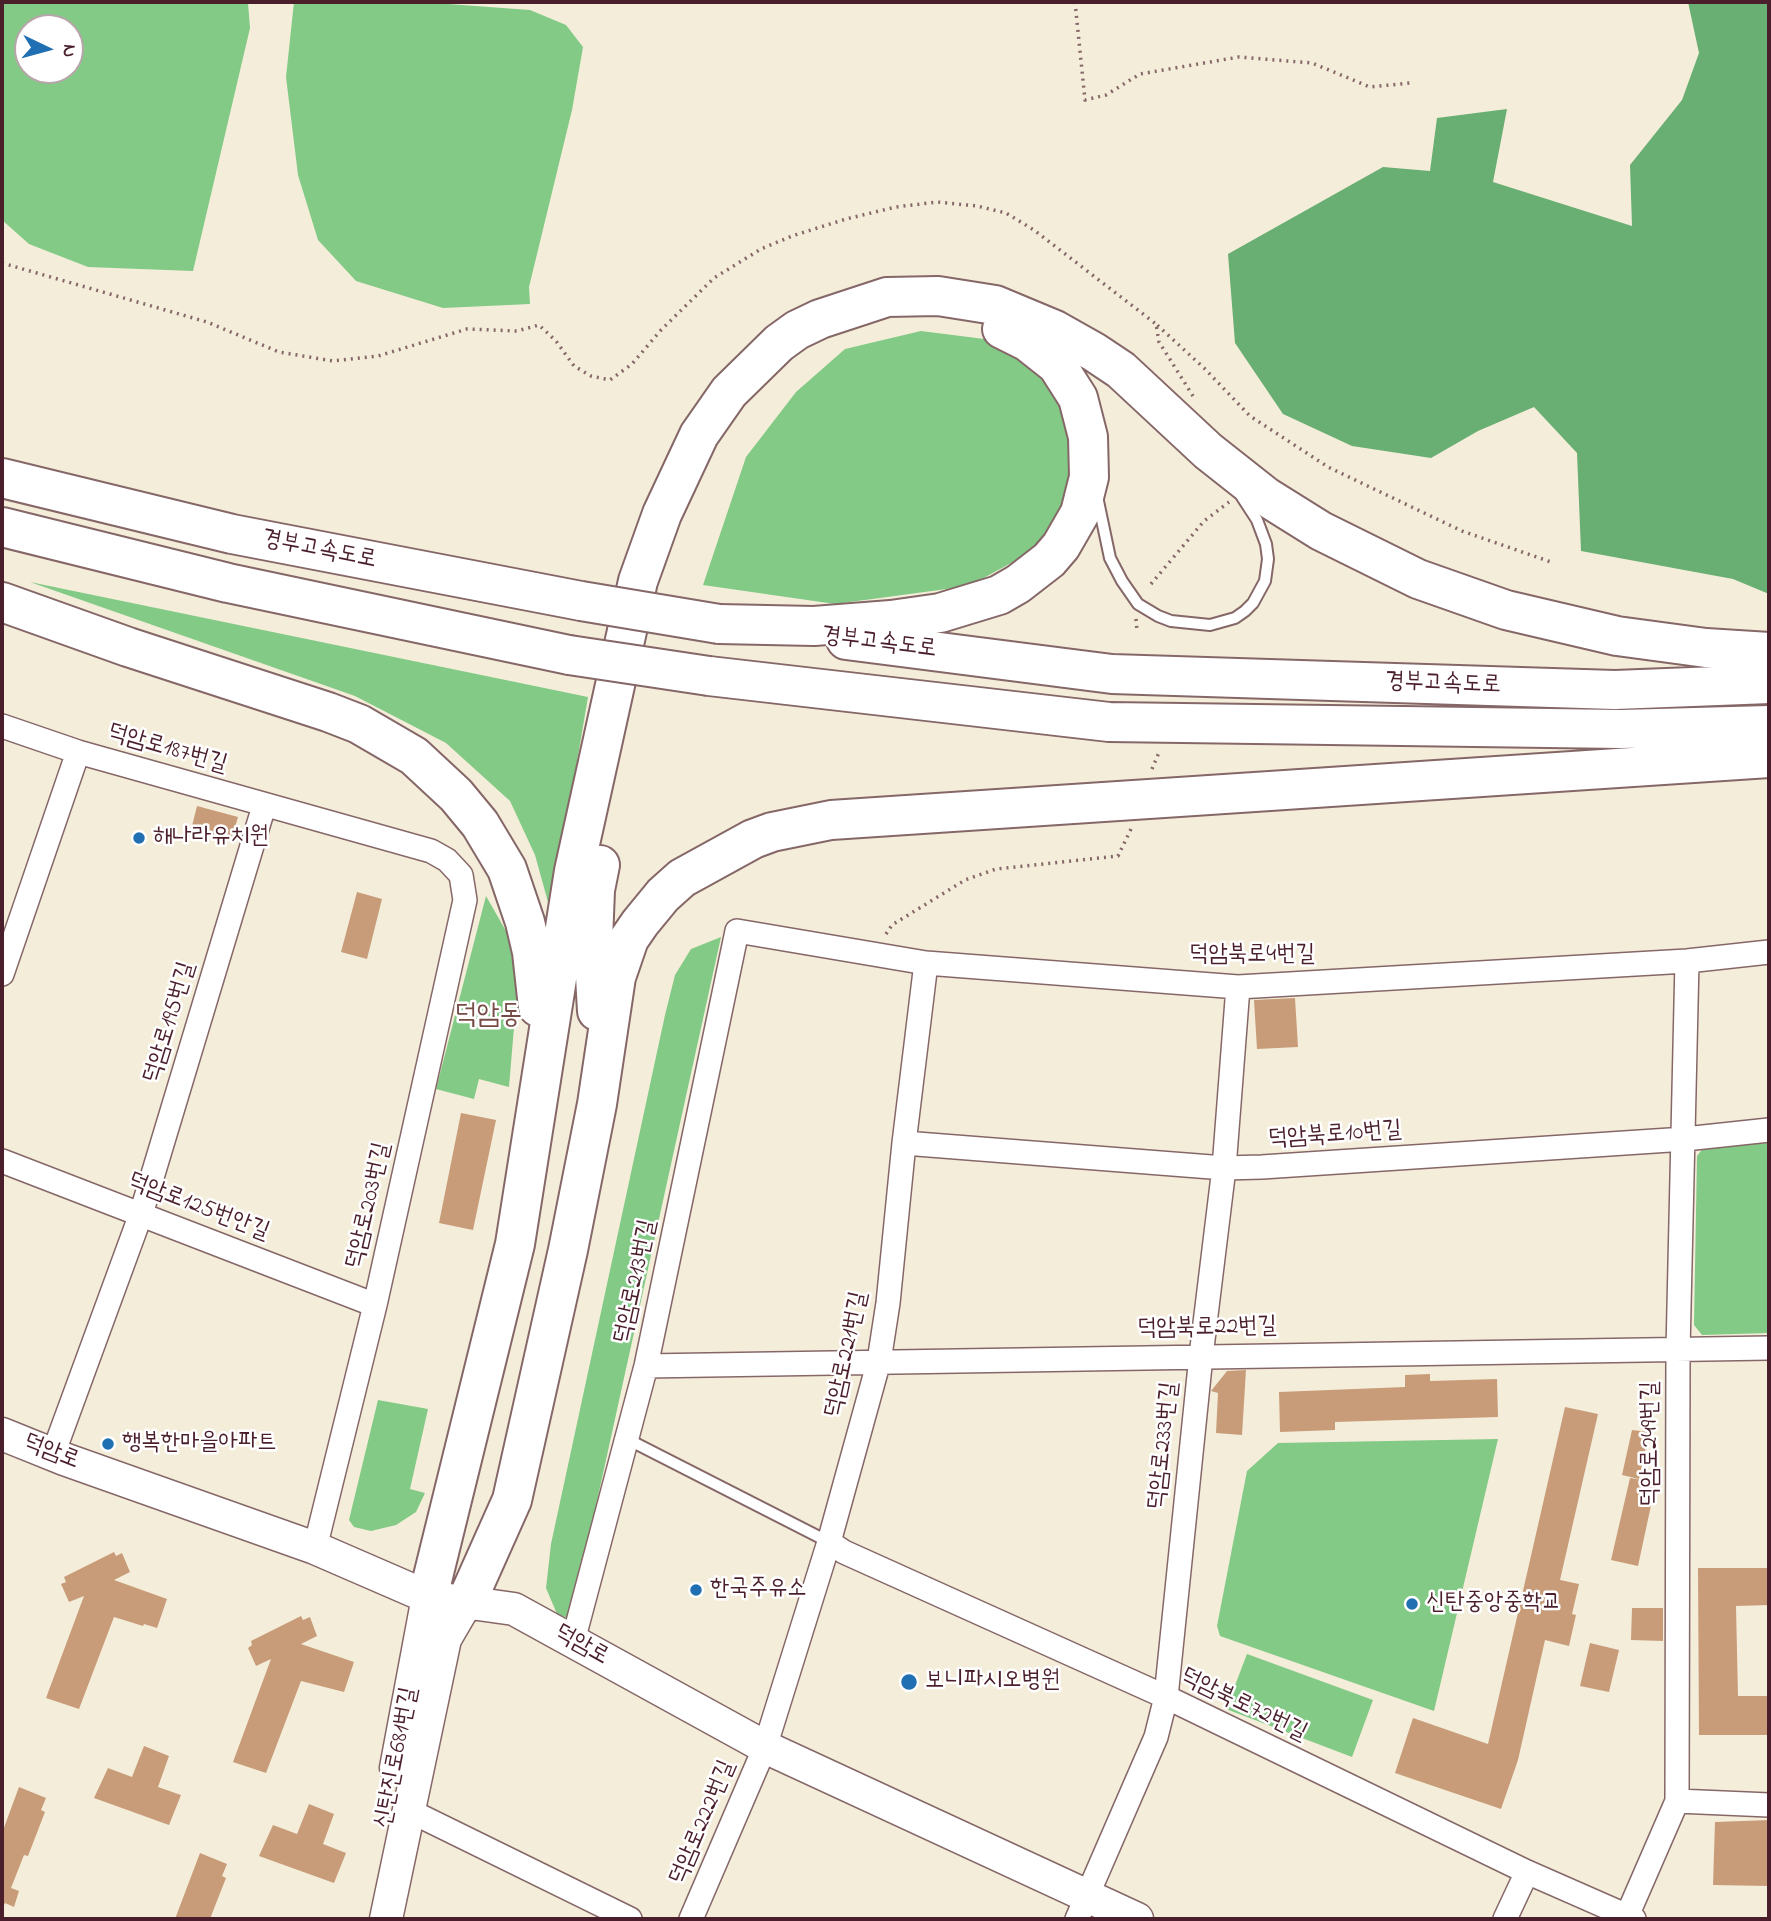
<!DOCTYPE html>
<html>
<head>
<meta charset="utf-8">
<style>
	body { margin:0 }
	#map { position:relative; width:1771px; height:1921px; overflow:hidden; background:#f4edda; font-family:"Indie Flower",sans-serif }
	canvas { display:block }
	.frame { position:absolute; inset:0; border:4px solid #4a1f2b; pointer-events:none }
	.north { position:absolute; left:14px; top:14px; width:70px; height:70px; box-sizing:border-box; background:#fff; border:2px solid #b7a5aa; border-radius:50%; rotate:95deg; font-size:19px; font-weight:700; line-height:28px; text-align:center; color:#4a1f2b }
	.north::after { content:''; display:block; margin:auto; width:24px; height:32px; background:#1f6fb2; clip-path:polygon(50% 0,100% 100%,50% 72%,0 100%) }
</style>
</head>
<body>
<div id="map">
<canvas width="1771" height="1921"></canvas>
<div class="frame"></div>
<div class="north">N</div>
</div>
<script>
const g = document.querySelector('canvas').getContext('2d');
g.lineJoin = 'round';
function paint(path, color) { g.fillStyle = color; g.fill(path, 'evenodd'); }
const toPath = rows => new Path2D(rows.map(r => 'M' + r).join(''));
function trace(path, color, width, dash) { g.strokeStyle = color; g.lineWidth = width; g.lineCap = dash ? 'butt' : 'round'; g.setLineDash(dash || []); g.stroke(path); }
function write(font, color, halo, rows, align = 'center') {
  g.font = font + ' "Indie Flower","Poor Story",sans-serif'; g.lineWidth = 5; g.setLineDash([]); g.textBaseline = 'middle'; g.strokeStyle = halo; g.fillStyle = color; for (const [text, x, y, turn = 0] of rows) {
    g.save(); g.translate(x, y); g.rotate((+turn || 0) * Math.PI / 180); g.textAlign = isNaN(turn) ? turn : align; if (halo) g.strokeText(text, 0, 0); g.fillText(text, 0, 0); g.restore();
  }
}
const green = toPath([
	[2,2,248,3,250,28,193,271,88,267,29,244,2,220],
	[70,28,70,70,28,70,28,28],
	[294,2,421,2,530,10,566,25,583,47,572,110,529,287,530,304,443,308,356,281,318,240,298,175,286,77],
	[921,331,1000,341,1049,376,1073,439,1073,491,1033,551,969,586,835,604,703,585,746,457,796,392,845,349],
	[30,582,588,697,551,913,535,855,510,801,446,743,355,696],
	[486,896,510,938,517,991,509,1087,479,1079,474,1099,436,1089],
	[721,937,571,1619,557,1614,546,1588,551,1544,665,1015,675,975,691,949],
	[1769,1143,1769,1333,1702,1335,1694,1325,1697,1156,1704,1147],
	[378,1400,428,1409,410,1489,425,1493,416,1512,396,1525,371,1531,354,1527,349,1520],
	[1498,1439,1434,1711,1220,1636,1217,1626,1247,1471,1278,1443],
	[1247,1654,1373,1700,1352,1757,1226,1709]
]);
const forest = toPath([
	[1688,2,1769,2,1769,594,1733,579,1581,551,1577,453,1534,407,1478,431,1431,458,1352,446,1283,414,1235,343,1228,254,1383,167,1430,171,1437,118,1507,109,1493,182,1632,226,1630,165,1682,100,1699,53]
]);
const building = toPath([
	[197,806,238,817,231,841,191,830],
	[357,892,382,899,367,959,341,952],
	[1295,998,1298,1047,1257,1049,1254,1000],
	[461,1113,496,1120,473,1230,439,1223],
	[1246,1370,1242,1435,1216,1433,1218,1393,1211,1391,1227,1371],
	[1430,1374,1430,1381,1497,1379,1498,1417,1335,1422,1335,1430,1280,1432,1279,1392,1405,1387,1405,1375],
	[1565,1407,1598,1414,1560,1580,1579,1584,1572,1614,1576,1615,1569,1646,1545,1640,1518,1760,1501,1809,1395,1773,1413,1718,1488,1744],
	[1632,1430,1649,1432,1639,1479,1622,1475],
	[1630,1478,1656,1482,1638,1566,1611,1560],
	[114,1552,116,1556,122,1553,130,1572,114,1580,167,1599,157,1628,144,1624,143,1626,114,1617,79,1709,46,1698,84,1596,69,1602,61,1584,66,1582,64,1577],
	[1698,1568,1769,1568,1769,1605,1736,1606,1738,1696,1769,1696,1769,1735,1699,1735],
	[1632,1608,1663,1608,1663,1641,1631,1640],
	[301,1616,303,1620,310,1617,317,1636,301,1644,354,1662,344,1692,301,1681,266,1773,233,1762,271,1659,256,1666,248,1648,252,1645,251,1641],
	[1590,1643,1619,1650,1609,1692,1580,1686],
	[144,1746,169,1756,158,1787,181,1795,169,1825,94,1798,108,1768,132,1777],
	[19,1787,46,1798,41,1810,45,1812,28,1856,24,1855,11,1888,19,1891,14,1907,5,1903,2,1909,2,1833],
	[309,1804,334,1814,323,1844,346,1853,334,1883,259,1856,273,1825,297,1834],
	[1769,1820,1769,1886,1713,1885,1715,1822],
	[200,1853,227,1864,222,1876,226,1878,215,1906,210,1919,175,1919]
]);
const path = toPath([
	[1075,2,1085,100,1106,95,1140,74,1239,57,1312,63,1370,87,1410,83],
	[2,263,207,322,279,352,333,361,378,356,467,329,517,331,539,325,556,341,574,366,591,376,610,380,632,364,661,330,714,278,761,249,792,236,846,219,896,207,937,202,977,206,1006,213,1034,230,1156,324],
	[1193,396,1159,342,1156,324,1204,368,1250,416,1328,467,1462,531,1551,562],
	[1151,584,1204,521,1229,502],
	[1136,619,1137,631],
	[1152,769,1160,750],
	[886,934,892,925,965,880,996,869,1118,856,1131,829]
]);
const lane = toPath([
	[1098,501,1110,558,1122,581,1138,604,1158,616,1171,621,1210,625,1235,618,1245,611,1253,603,1265,581,1268,559,1266,544,1257,520,1242,497],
	[627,1439,829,1542]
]);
const street = toPath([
	[2,726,78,752,431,851,447,860,461,875,465,900,375,1305,315,1548],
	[2,974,78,752],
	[904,1143,1224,1168,1262,1167,1685,1139,1769,1130],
	[2,1161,375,1305],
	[646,1366,1769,1348],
	[53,1454,141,1214,264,806],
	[829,1542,844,1552,1166,1697,1527,1872,1634,1919],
	[573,1641,646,1366,737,931,926,963,1238,987,1687,961,1769,952],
	[1677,1801,1769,1805],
	[408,1810,630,1919],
	[1627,1916,1677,1801,1678,1350,1687,961],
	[691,1919,765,1747,829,1542,879,1361,888,1303,904,1143,926,963],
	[1077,1919,1156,1737,1166,1697,1201,1356,1224,1168,1238,987],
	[1505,1919,1527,1872]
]);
const secondary = toPath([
	[2,1434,64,1459,315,1548,428,1597,514,1609,765,1747,1137,1919],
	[396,1768,428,1597],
	[386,1919,445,1639,466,1603]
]);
const highway = toPath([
	[2,478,232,534,581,601],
	[2,527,228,583,569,655],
	[2,602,128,647,328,712,359,724,414,756,456,795,480,824,507,869,525,922,532,952,538,1007],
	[719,624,814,626,891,620,940,613,999,595,1018,584,1049,560,1061,546,1080,513,1089,477,1088,437,1078,398,1057,365,1028,342,1002,329],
	[846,640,1112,674,1615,690,1769,684],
	[709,676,1109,722,1621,729,1769,725],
	[597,1011,593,941,595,890,600,865],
	[428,1597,515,1244,574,871,638,581,662,514,699,435,729,392,779,343,797,330,820,319,887,297,938,296,995,305,1055,330,1094,352,1121,370,1208,451,1265,496,1321,531,1418,579,1506,610,1617,636,1706,648,1769,652],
	[466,1603,512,1500,568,1250,597,1104,616,977,629,939,640,923,663,895,682,878,753,839,772,832,831,820,1769,758]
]);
const highwayBridge = toPath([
	[581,601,719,624],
	[569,655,709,676]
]);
const markers = [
	[139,838,7,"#1f6fb2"],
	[108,1444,7,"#1f6fb2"],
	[696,1590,7,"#1f6fb2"],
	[1412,1604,7,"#1f6fb2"],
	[909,1682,9,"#1f6fb2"]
];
const streetNames = [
	["경부고속도로",319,551,11],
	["경부고속도로",879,644,7],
	["경부고속도로",1443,685,2],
	["덕암로187번길",167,750,16],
	["덕암북로4번길",1252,956],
	["덕암로195번길",171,1023,-73],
	["덕암북로10번길",1335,1136,-4],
	["덕암로203번길",370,1206,-77],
	["덕암로125번안길",198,1208,21],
	["덕암로213번길",637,1282,-78],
	["덕암북로22번길",1207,1329,-1],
	["덕암로221번길",848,1355,-78],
	["덕암로249번길",1652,1444,-90],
	["덕암로233번길",1165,1446,-84],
	["덕암로",51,1453,21],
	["덕암로",581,1646,29],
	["덕암북로72번길",1243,1706,26],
	["신탄진로681번길",398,1758,-79],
	["덕암로222번길",704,1823,-67]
];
const poiNames = [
	["해나라유치원",153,838],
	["행복한마을아파트",122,1444],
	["한국주유소",710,1590],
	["신탄중앙중학교",1426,1604],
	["보니파시오병원",925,1682]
];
const quarterNames = [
	["덕암동",488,1017]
];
paint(green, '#82ca85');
paint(forest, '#69ae72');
paint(building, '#c89c79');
trace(lane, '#866768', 14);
trace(street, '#866768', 26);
trace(secondary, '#866768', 35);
trace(highway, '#866768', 42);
trace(path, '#866768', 3.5, [2, 5]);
trace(lane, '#fff', 10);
trace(street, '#fff', 23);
trace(secondary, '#fff', 32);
trace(highway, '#fff', 38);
trace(highwayBridge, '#866768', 42, []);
trace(highwayBridge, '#fff', 38);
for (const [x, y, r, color] of markers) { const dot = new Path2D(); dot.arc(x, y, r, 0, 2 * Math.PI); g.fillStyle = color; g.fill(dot); trace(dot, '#fff', 2.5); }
write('24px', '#4a1f2b', '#fff', streetNames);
write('24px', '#4a1f2b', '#fff', poiNames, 'left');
write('28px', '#764b46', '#fff', quarterNames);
</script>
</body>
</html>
